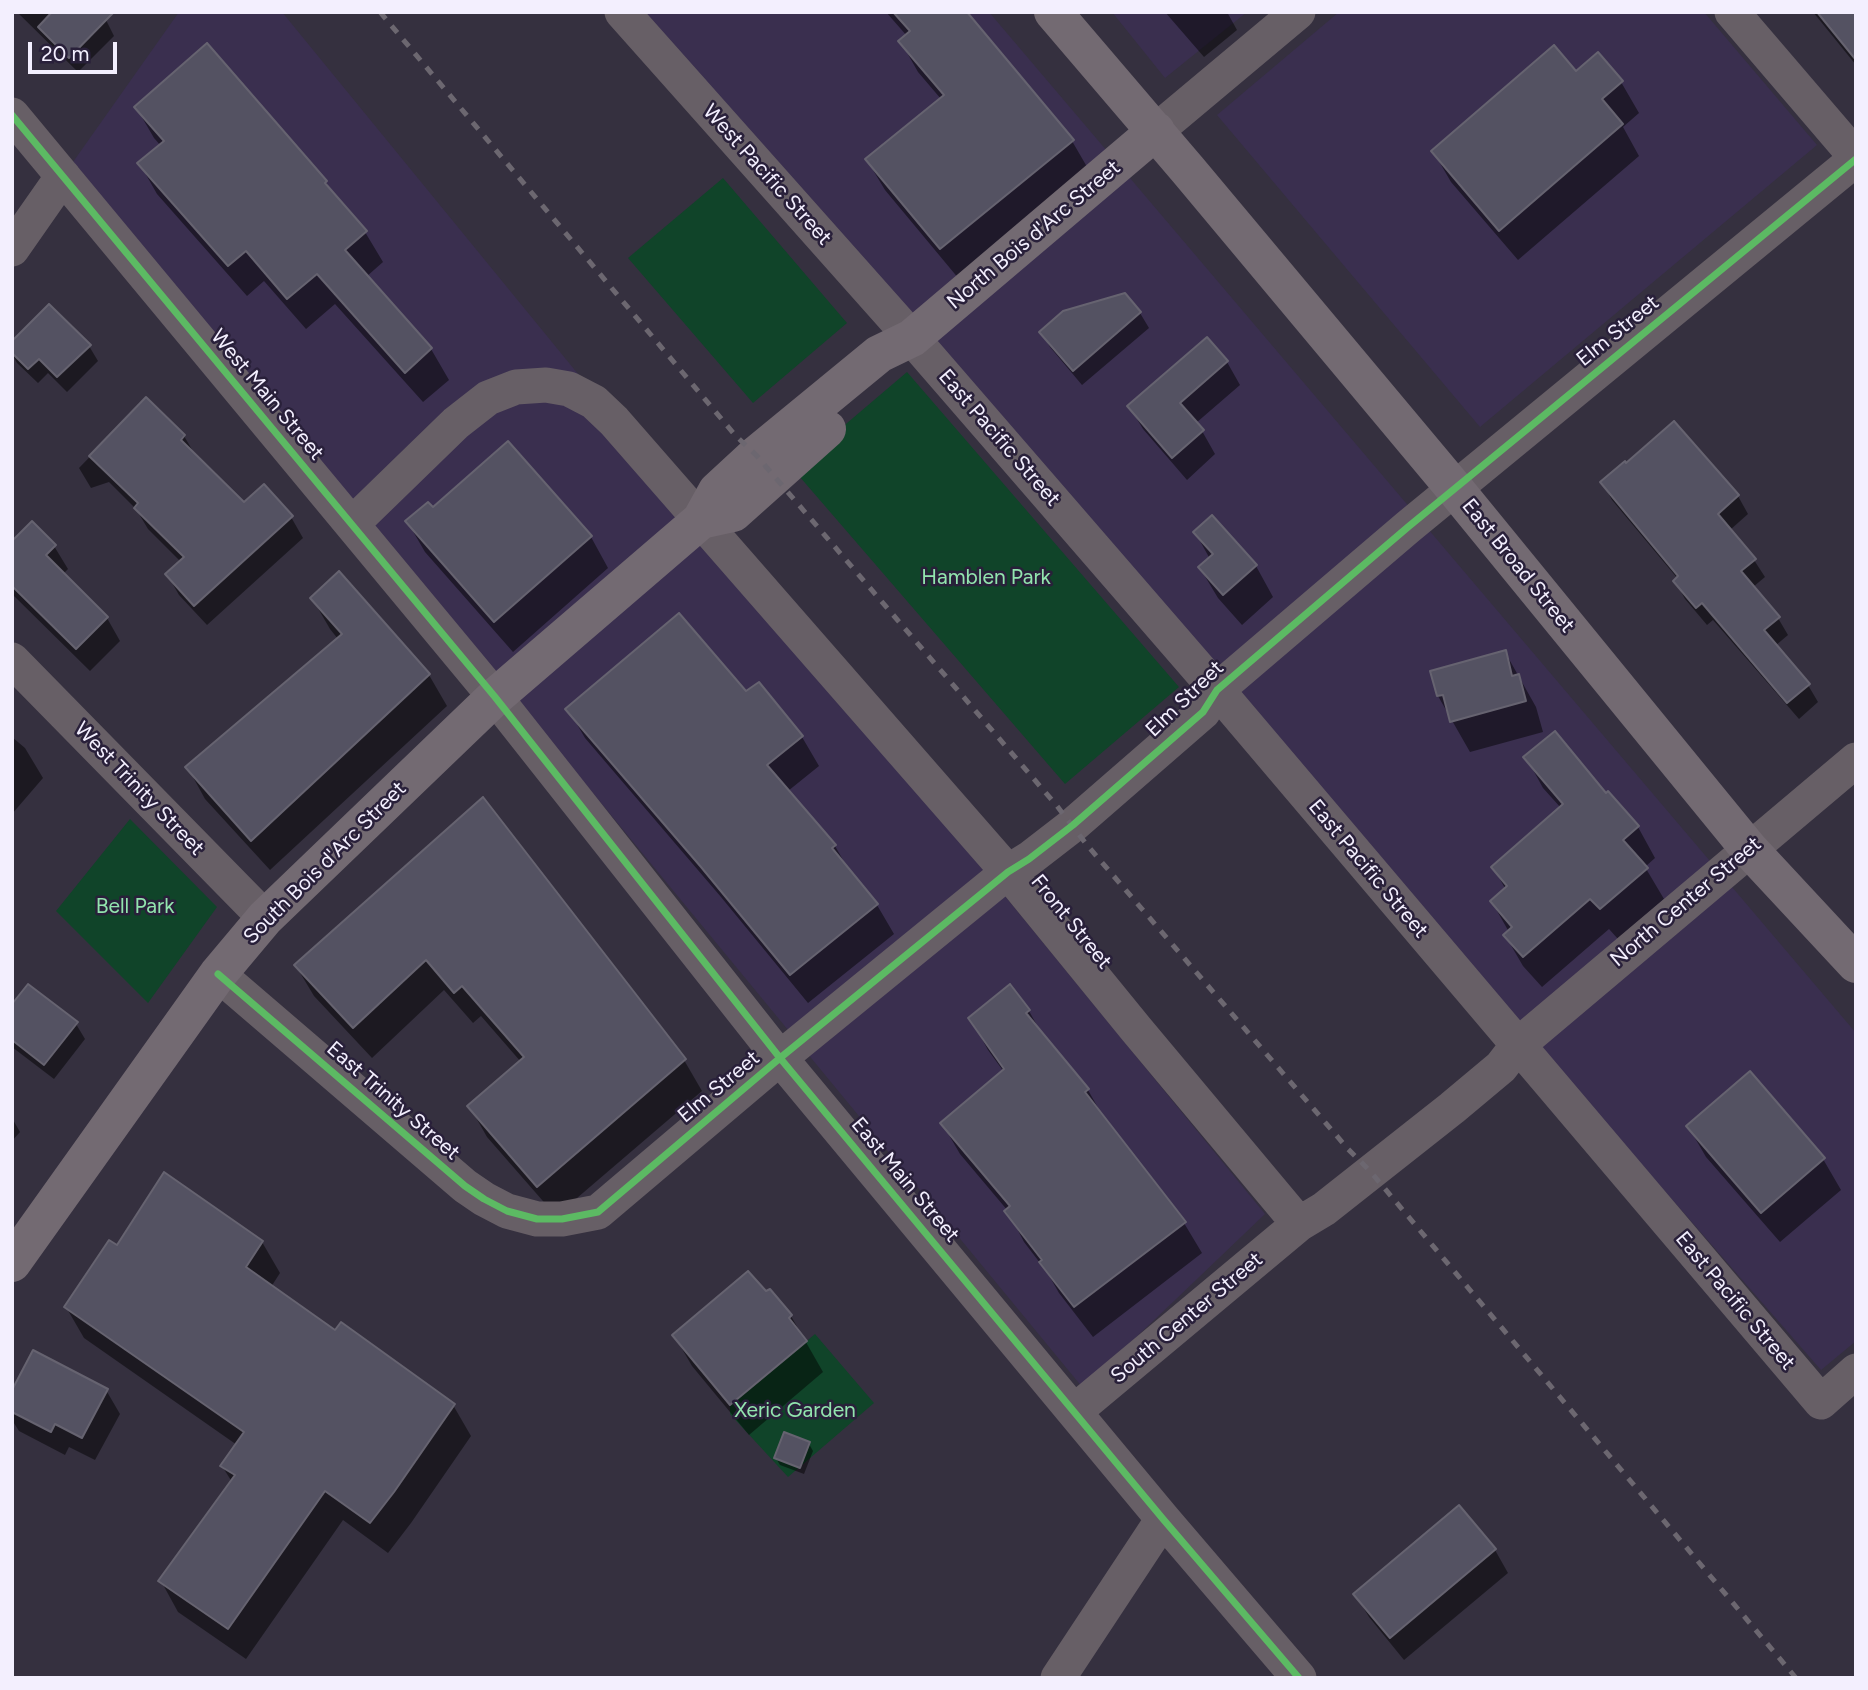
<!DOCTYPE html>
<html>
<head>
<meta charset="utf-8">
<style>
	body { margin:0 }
	#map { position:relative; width:1868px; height:1690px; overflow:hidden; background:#35303f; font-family:Figtree,sans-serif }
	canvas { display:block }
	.frame { position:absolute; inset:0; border:14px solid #f3effe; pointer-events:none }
	.scale { position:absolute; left:28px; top:42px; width:89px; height:32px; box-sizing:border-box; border:4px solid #f3effe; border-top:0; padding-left:9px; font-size:21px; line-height:24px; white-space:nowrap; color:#f3effe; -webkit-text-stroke:5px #29203a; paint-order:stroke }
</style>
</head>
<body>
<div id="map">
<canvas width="1868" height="1690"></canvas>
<div class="frame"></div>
<div class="scale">20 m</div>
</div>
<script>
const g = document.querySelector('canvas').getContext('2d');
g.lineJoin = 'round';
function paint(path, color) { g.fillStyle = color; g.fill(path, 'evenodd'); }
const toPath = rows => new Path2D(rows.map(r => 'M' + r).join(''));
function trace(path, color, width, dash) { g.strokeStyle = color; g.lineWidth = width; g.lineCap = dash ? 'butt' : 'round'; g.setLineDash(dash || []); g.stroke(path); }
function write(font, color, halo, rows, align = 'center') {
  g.font = font + ' Figtree,sans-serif'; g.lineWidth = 5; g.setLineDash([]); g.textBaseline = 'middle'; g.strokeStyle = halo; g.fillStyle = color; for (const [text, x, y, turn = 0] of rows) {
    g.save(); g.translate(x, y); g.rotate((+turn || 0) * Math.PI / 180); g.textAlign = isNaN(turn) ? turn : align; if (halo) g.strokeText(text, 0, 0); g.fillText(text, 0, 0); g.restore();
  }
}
const built = toPath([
	[179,12,282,12,1265,1214,1083,1388,73,162],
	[635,12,989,12,1856,1033,1856,1341,1821,1370],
	[1112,12,1247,12,1165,78],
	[1339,12,1704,12,1817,145,1480,427,1217,115]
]);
const green = toPath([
	[723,178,847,323,753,403,628,258],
	[907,372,1179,687,1065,784,793,469],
	[130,819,217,907,148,1003,56,911],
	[815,1334,874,1403,788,1477,730,1414,730,1406]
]);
const shadow = toPath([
	[17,12,103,12,100,15,106,20,114,36,78,72],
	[886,12,963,12,1072,141,1090,172,959,279,885,190,867,160,941,99,918,72,901,42,907,36],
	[1165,12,1227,12,1237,30,1204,57],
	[1813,12,1856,12,1856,65],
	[207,46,326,182,333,194,365,232,383,262,366,277,431,349,449,380,423,402,335,304,306,329,264,281,247,296,157,194,140,164,161,146,154,138,136,107],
	[1576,74,1621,82,1639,113,1623,127,1639,156,1518,260,1451,182,1433,151],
	[1140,313,1149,328,1082,385,1050,347,1041,332],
	[12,343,89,346,98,361,67,392,48,373,38,383,17,363,12,354],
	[1227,362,1240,385,1196,423,1202,431,1215,454,1187,480,1143,429,1129,406],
	[146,399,184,436,197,458,244,504,291,517,303,538,207,625,179,595,167,574,181,562,148,529,136,509,109,482,91,488,79,468],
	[1674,423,1738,496,1748,514,1730,530,1754,560,1765,577,1753,587,1778,618,1788,635,1775,646,1808,685,1818,702,1799,719,1713,620,1707,625,1685,599,1675,581,1678,579,1612,500,1602,482,1626,465],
	[508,443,591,537,608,568,513,652,425,552,407,521,433,509],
	[1195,532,1256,566,1273,597,1242,625,1218,598,1200,568,1210,559],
	[12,543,54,546,68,569,63,574,107,618,120,641,90,671,12,594],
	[312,598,429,675,447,706,270,870,205,799,188,768,338,639,330,629],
	[1505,652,1536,707,1543,732,1470,752,1438,696],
	[758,685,802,737,819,766,788,791,835,846,850,872,877,905,894,934,808,1003,721,897,585,738,568,709,746,694],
	[12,737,25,748,43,778,12,814],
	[1526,757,1606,796,1608,794,1638,827,1655,858,1645,867,1664,899,1618,939,1609,929,1542,987,1523,966,1505,935,1509,932,1492,902,1506,890,1493,867,1561,808,1543,788],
	[482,799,684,1060,702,1091,556,1216,487,1137,470,1107,521,1062,481,1016,473,1023,444,990,372,1058,314,996,296,966],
	[1009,986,1029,1011,1043,1036,1088,1090,1105,1120,1184,1223,1202,1253,1093,1337,1059,1293,1047,1272,1024,1242,1008,1211,960,1154,942,1123,1004,1072,988,1050,971,1019],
	[12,1006,76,1024,85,1039,54,1079,12,1047],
	[12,1118,20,1132,12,1141],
	[1688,1126,1823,1159,1841,1190,1780,1242,1706,1157],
	[262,1242,280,1273,271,1287,335,1333,453,1405,471,1436,411,1523,388,1553,343,1520,246,1659,178,1612,161,1581,232,1482,222,1466,237,1445,84,1338,66,1307,118,1247],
	[770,1291,791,1316,823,1372,749,1435,692,1366,674,1335],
	[106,1390,120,1414,95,1460,69,1447,65,1455,19,1431,12,1420,12,1394],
	[809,1444,813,1451,804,1474,780,1465,776,1458],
	[1459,1508,1495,1550,1508,1573,1404,1660,1369,1617,1355,1594]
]);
const building = toPath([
	[52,12,114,12,69,58,38,27,52,12],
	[893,12,967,12,1074,140,940,249,865,159,944,95,898,41,910,31,893,12],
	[1817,12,1856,12,1856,60,1817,12],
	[207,43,327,181,325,183,367,231,345,250,432,348,405,373,317,274,287,299,246,251,228,266,137,163,164,141,134,107,207,43],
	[1554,45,1576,71,1598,52,1623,81,1602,99,1623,124,1499,231,1431,151,1554,45],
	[1125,293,1141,312,1073,371,1039,332,1063,311,1125,293],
	[49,304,91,345,57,377,39,359,28,369,12,353,12,341,49,304],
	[1207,337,1228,361,1180,403,1204,430,1172,458,1127,406,1207,337],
	[146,397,185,435,181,440,244,502,264,484,293,516,194,606,165,574,184,557,134,508,138,503,89,456,146,397],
	[1674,421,1739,495,1718,514,1756,559,1741,571,1780,617,1764,630,1810,684,1787,703,1702,603,1696,608,1673,581,1678,576,1600,482,1625,461,1626,463,1674,421],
	[508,441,592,536,494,622,405,521,428,502,433,507,508,441],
	[1212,515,1257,565,1223,595,1198,567,1213,554,1193,532,1212,515],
	[32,521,56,545,46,555,108,617,76,649,12,586,12,541,32,521],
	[339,571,430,674,251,841,185,767,342,634,310,598,339,571],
	[679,613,746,691,759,682,803,736,767,765,836,845,832,848,878,904,790,975,701,867,565,709,679,613],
	[1506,650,1512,676,1519,674,1526,701,1450,722,1443,695,1437,696,1430,671,1506,650],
	[1555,731,1606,793,1608,791,1639,826,1623,840,1648,868,1600,909,1590,899,1523,957,1503,935,1512,927,1490,901,1507,886,1491,867,1563,804,1523,757,1555,731],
	[483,797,686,1059,537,1187,467,1106,524,1057,462,986,454,993,426,960,353,1028,294,965,483,797],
	[28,984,78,1022,44,1065,12,1040,12,1004,28,984],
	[1010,984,1030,1010,1026,1013,1089,1089,1085,1092,1186,1222,1074,1307,1039,1262,1042,1260,1004,1211,1010,1206,940,1123,1004,1069,968,1018,1010,984],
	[1750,1071,1825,1158,1761,1213,1686,1126,1750,1071],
	[164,1172,263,1241,246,1267,335,1330,341,1322,455,1404,394,1492,370,1523,325,1491,228,1629,158,1581,235,1475,220,1466,244,1432,64,1307,109,1240,117,1245,164,1172],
	[748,1271,766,1291,770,1289,792,1315,789,1318,807,1341,730,1405,672,1335,748,1271],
	[33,1350,108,1389,82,1438,55,1424,51,1432,12,1412,12,1390,33,1350],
	[784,1432,810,1442,800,1468,774,1458,784,1432],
	[1459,1505,1496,1549,1390,1638,1353,1594,1459,1505]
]);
const street = toPath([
	[622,12,912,338,1217,690,1821,1402,1856,1371],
	[1732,12,1856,157],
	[12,115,495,697,780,1058,1163,1519,1299,1678],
	[1156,131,1298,12],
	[12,249,63,176],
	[352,524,456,423,488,398,516,387,546,385,569,389,594,402,614,421,1008,872,1136,1029,1299,1224],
	[12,660,265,918],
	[218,974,465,1186,484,1199,507,1211,537,1219,562,1219,598,1212,780,1058,1008,872,1029,859,1073,825,1203,712,1217,690,1408,527,1856,159],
	[1075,1411,1299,1224,1324,1209,1452,1108,1501,1067,1518,1045,1856,760],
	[1058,1678,1163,1519]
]);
const secondary = toPath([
	[1053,12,1188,170,1454,488,1749,849,1856,964],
	[701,520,733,513,827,429],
	[12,1263,218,974,265,918,495,697,701,520,717,491,756,455,879,354,912,338,1156,131]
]);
const rail = toPath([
	[380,12,735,435,756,455,1057,806,1087,845,1348,1149,1370,1171,1796,1678]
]);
const cycleway = toPath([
	[12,115,495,697,780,1058,1163,1519,1299,1678],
	[218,974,465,1186,484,1199,507,1211,537,1219,562,1219,598,1212,780,1058,1008,872,1029,859,1073,825,1203,712,1217,690,1408,527,1856,159]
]);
const streetNames = [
	["West Pacific Street",767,175,48],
	["North Bois d'Arc Street",1034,235,-40],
	["Elm Street",1618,331,-39],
	["West Main Street",267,395,50],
	["East Pacific Street",999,438,49],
	["East Broad Street",1518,566,51],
	["Elm Street",1185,699,-44],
	["West Trinity Street",139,789,46],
	["South Bois d'Arc Street",325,863,-45],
	["East Pacific Street",1368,869,50],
	["North Center Street",1686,902,-40],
	["Front Street",1071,922,51],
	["Elm Street",719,1087,-40],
	["East Trinity Street",393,1101,41],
	["East Main Street",905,1180,50],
	["East Pacific Street",1735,1301,50],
	["South Center Street",1187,1318,-40]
];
const parkNames = [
	["Hamblen Park",986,578],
	["Bell Park",135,907],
	["Xeric Garden",795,1411]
];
paint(built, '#3a2f4f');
paint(green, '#104429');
paint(shadow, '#0007');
paint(building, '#545262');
trace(building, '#666370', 2);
trace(street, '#675f66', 35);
trace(secondary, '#736a72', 38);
trace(rail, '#6c6770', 5, [9, 9]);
trace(cycleway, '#5cba63', 7);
write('21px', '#f3effe', '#29203a', streetNames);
write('21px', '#92e5ae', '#29203a', parkNames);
</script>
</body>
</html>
